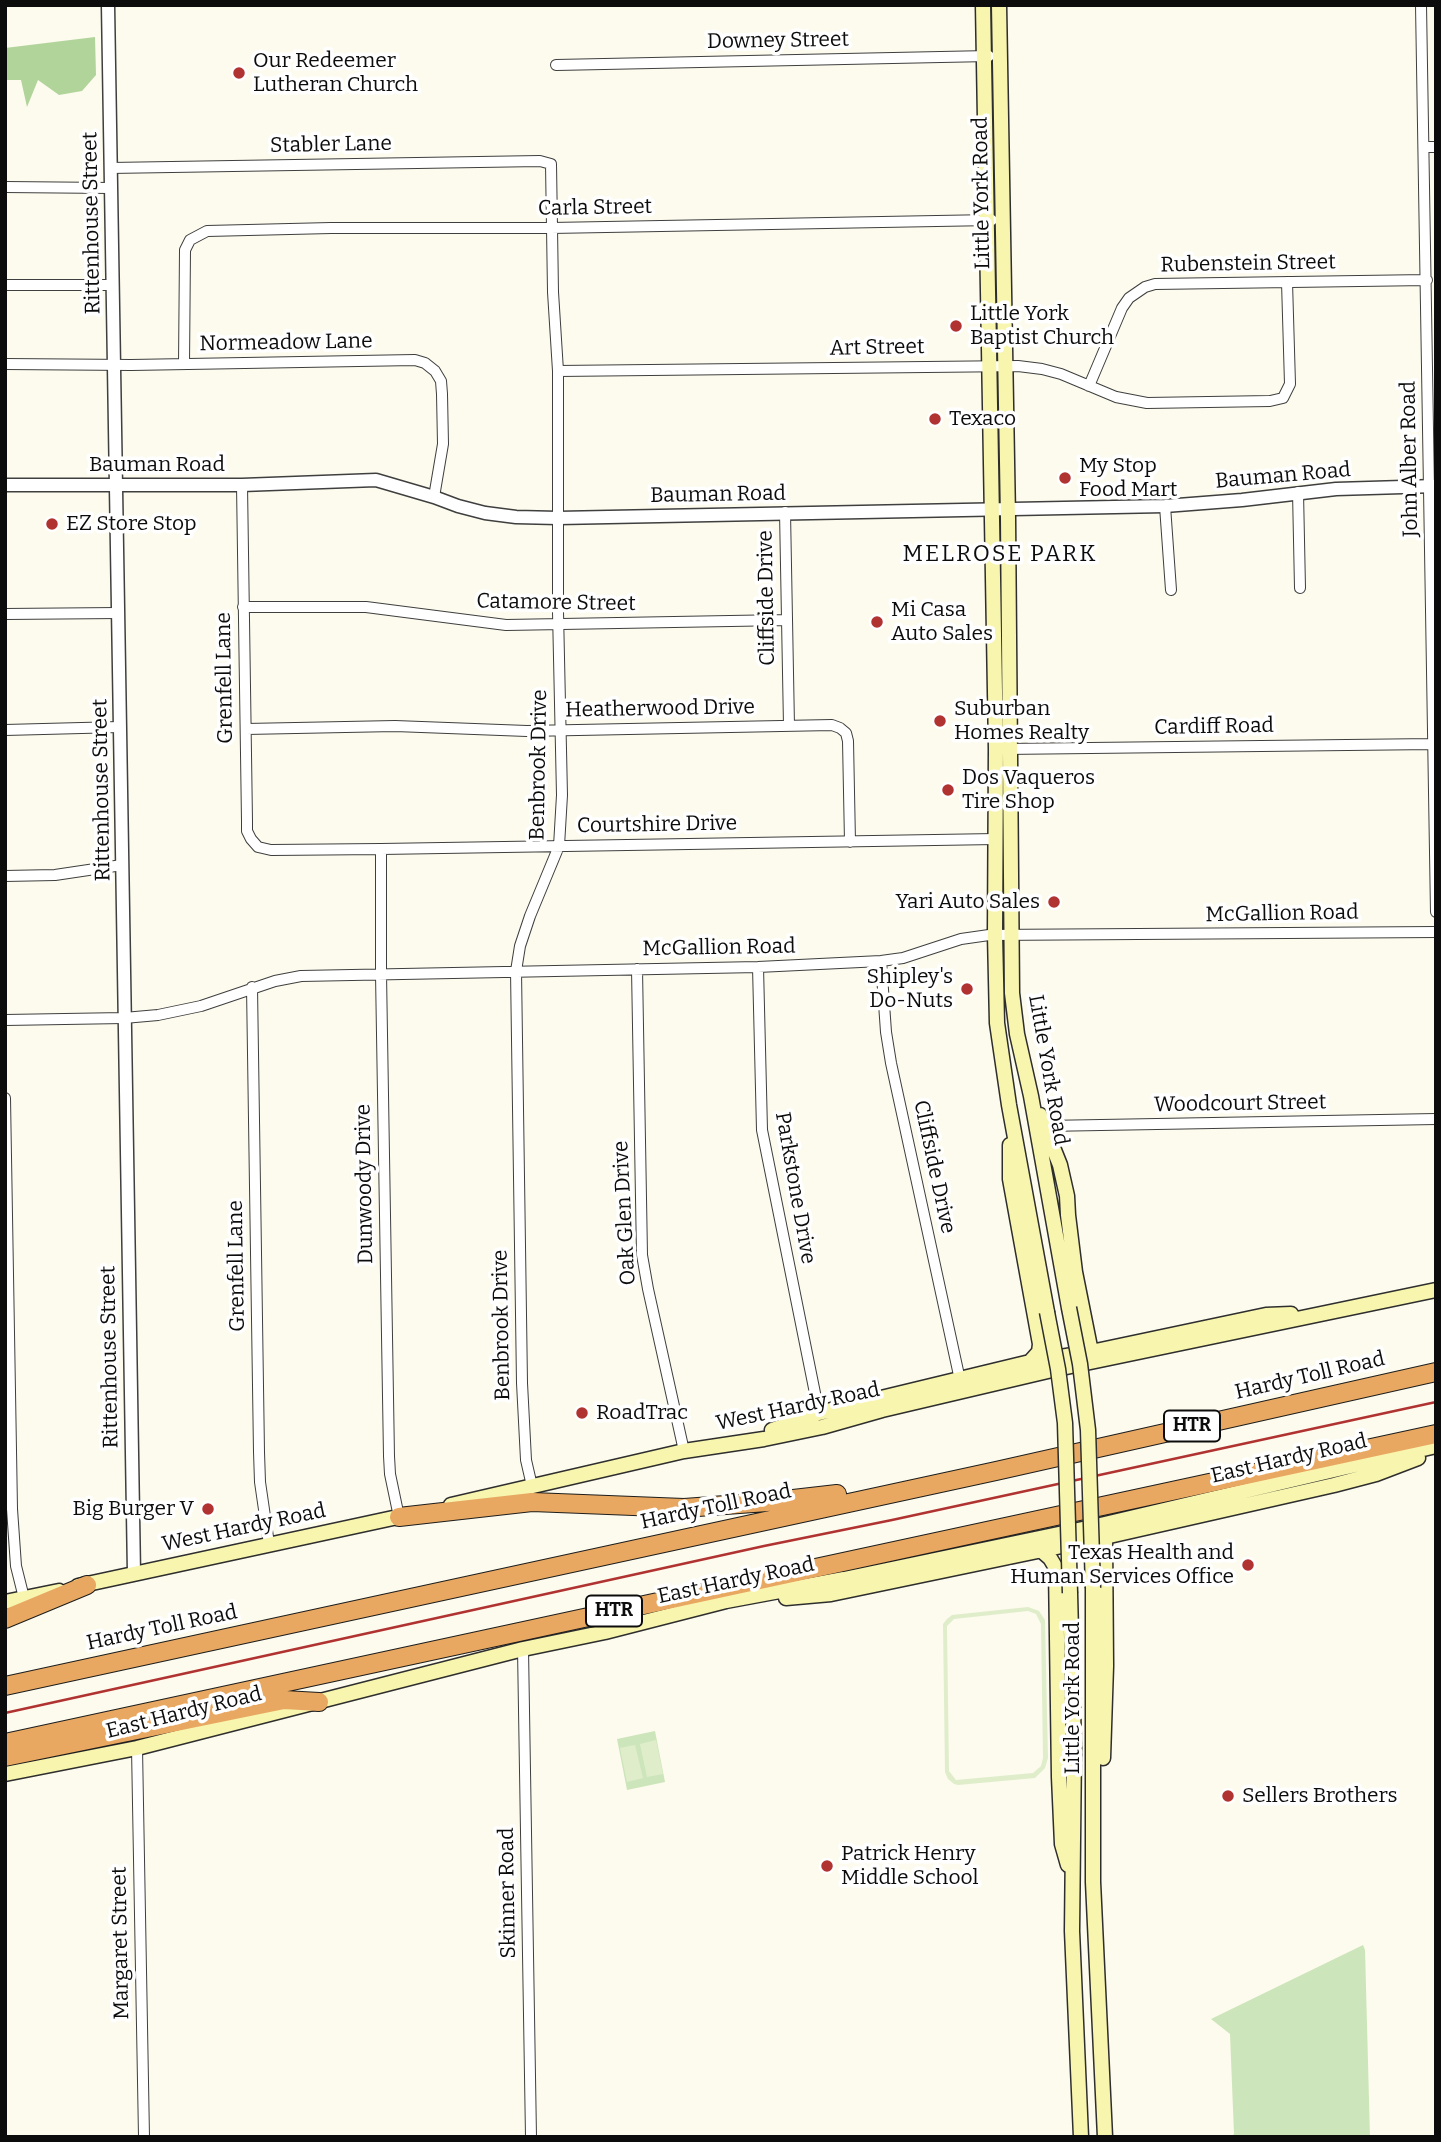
<!DOCTYPE html>
<html>
<head>
<meta charset="utf-8">
<style>
	body { margin:0 }
	#map { position:relative; width:1441px; height:2142px; overflow:hidden; background:#fdfbed; font-family:Bitter,serif }
	canvas { display:block }
	.frame { position:absolute; inset:0; border:7px solid #0c0c0c; pointer-events:none }
</style>
</head>
<body>
<div id="map">
<canvas width="1441" height="2142"></canvas>
<div class="frame"></div>
</div>
<script>
const g = document.querySelector('canvas').getContext('2d');
g.lineJoin = 'round';
function paint(path, color) { g.fillStyle = color; g.fill(path, 'evenodd'); }
const toPath = rows => new Path2D(rows.map(r => 'M' + r).join(''));
function trace(path, color, width, dash) { g.strokeStyle = color; g.lineWidth = width; g.lineCap = dash ? 'butt' : 'round'; g.setLineDash(dash || []); g.stroke(path); }
function write(font, color, halo, rows, align = 'center') {
  g.font = font + ' Bitter,serif'; g.lineWidth = 7; g.setLineDash([]); g.textBaseline = 'middle'; g.strokeStyle = halo; g.fillStyle = color; for (const [text, x, y, turn = 0] of rows) {
    g.save(); g.translate(x, y); g.rotate((+turn || 0) * Math.PI / 180); g.textAlign = isNaN(turn) ? turn : align; if (halo) g.strokeText(text, 0, 0); g.fillText(text, 0, 0); g.restore();
  }
}
const green = toPath([
	[655,1731,665,1782,627,1790,617,1739],
	[1363,1945,1365,1950,1370,2137,1231,2137,1234,2134,1230,2034,1211,2019]
]);
const forest = toPath([
	[95,37,96,75,82,91,59,95,38,80,27,107,21,80,5,80,5,48]
]);
const pitch = toPath([
	[1028,1607,1039,1611,1045,1620,1048,1758,1045,1768,1035,1778,958,1785,954,1784,948,1779,945,1772,943,1624,947,1619,952,1615],
	[1028,1611,1036,1614,1041,1624,1043,1758,1041,1766,1033,1773,956,1780,949,1771,947,1626,954,1619],
	[656,1740,663,1774,647,1777,640,1744],
	[635,1745,643,1778,627,1782,620,1748]
]);
const minor = toPath([
	[1421,5,1436,912],
	[556,65,989,56],
	[1425,147,1436,147],
	[110,168,540,161,551,164,553,292,558,371,558,612,562,795,559,846,530,916,520,946,516,971,522,1383,526,1460,532,1486],
	[5,187,111,188],
	[5,285,113,285],
	[5,364,131,365,415,360,425,363,435,371,441,381,442,394,443,444,434,497],
	[184,364,185,250,190,240,207,231,331,228,551,228,992,220],
	[558,371,1018,366,1042,369,1061,374,1116,397,1147,403,1270,401,1283,398,1290,384,1287,282],
	[1089,386,1122,308,1129,298,1145,287,1155,284,1427,280],
	[242,485,247,821,247,831,251,839,258,847,271,850,381,849,996,839],
	[1298,492,1300,588],
	[1165,506,1171,590],
	[785,512,789,726],
	[243,607,366,607,506,625,786,620],
	[5,614,118,613],
	[246,729,395,726,527,731,832,725,840,728,846,733,848,741,850,842],
	[5,730,120,727],
	[1004,749,1433,744],
	[381,849,381,974,389,1456,390,1474,399,1517],
	[5,876,55,875,122,865],
	[881,961,886,1032,891,1063,960,1380],
	[758,967,762,1130,819,1413],
	[637,969,642,1255,648,1289,684,1451],
	[252,987,259,1452,260,1482,269,1544],
	[5,1020,124,1018,158,1015,201,1006,275,981,301,976,758,967,881,961,903,958,961,939,989,935,1436,932],
	[5,1098,12,1509,16,1566,24,1598],
	[1045,1126,1436,1119],
	[523,1649,531,2137],
	[137,1748,144,2137]
]);
const tertiary = toPath([
	[108,5,134,1574],
	[5,485,242,485,376,480,434,497,458,506,485,513,516,517,558,518,1165,506,1242,500,1336,489,1436,486]
]);
const secondary = toPath([
	[983,5,996,749,995,935,997,1023,1009,1105,1047,1312],
	[999,5,1008,518,1012,993,1017,1034,1031,1096,1069,1308],
	[1040,1115,1060,1165,1067,1196,1068,1215,1075,1272,1091,1352],
	[1010,1145,1010,1179,1040,1344,1039,1352,1030,1362],
	[772,1430,819,1413,1030,1362,1091,1352,1266,1315,1291,1314],
	[451,1505,684,1451,764,1439,822,1427,882,1410,1052,1370,1436,1290],
	[1042,1551,1050,1558,1056,1568,1059,1777,1062,1844,1068,1865],
	[78,1586,407,1515],
	[1093,1588,1093,1882,1105,2137],
	[1070,1593,1074,1748,1072,1931,1081,2137],
	[786,1598,831,1594,1105,1537,1334,1485,1376,1474,1418,1458],
	[5,1602,59,1591],
	[1103,1758,1106,1666,1105,1537],
	[5,1774,137,1748,523,1649,605,1632,726,1601,844,1579,1092,1527,1436,1446]
]);
const motorway = toPath([
	[399,1517,532,1502,684,1508,767,1502,837,1494],
	[5,1619,87,1585],
	[5,1686,996,1471,1436,1372],
	[5,1743,1436,1434],
	[5,1757,284,1700,319,1702]
]);
const rail = toPath([
	[5,1713,764,1546,892,1520,1436,1402]
]);
const secondaryBridge = toPath([
	[1069,1308,1080,1364,1088,1430,1093,1588],
	[1047,1312,1058,1369,1065,1423,1070,1593]
]);
const markers = [
	[239,73,7,"#b03331"],
	[956,326,7,"#b03331"],
	[935,419,7,"#b03331"],
	[1065,478,7,"#b03331"],
	[52,524,7,"#b03331"],
	[877,622,7,"#b03331"],
	[940,721,7,"#b03331"],
	[948,790,7,"#b03331"],
	[1054,902,7,"#b03331"],
	[967,989,7,"#b03331"],
	[582,1413,7,"#b03331"],
	[208,1509,7,"#b03331"],
	[1248,1565,7,"#b03331"],
	[1228,1796,7,"#b03331"],
	[827,1866,7,"#b03331"]
];
const shields = [
	[1192,1426,56],
	[614,1611,56]
];
const shieldNames = [
	["HTR",1192,1426],
	["HTR",614,1611]
];
const streetNames = [
	["Downey Street",778,41,-1],
	["Stabler Lane",331,145,-1],
	["Little York Road",982,193,-91],
	["Carla Street",595,208,-1],
	["Rittenhouse Street",92,223,-91],
	["Rubenstein Street",1248,264,-1],
	["Normeadow Lane",286,343,-1],
	["Art Street",877,348,-1],
	["John Alber Road",1410,459,-91],
	["Bauman Road",157,465],
	["Bauman Road",1283,476,-5],
	["Bauman Road",718,495,-1],
	["Cliffside Drive",767,598,-91],
	["Catamore Street",556,603,1],
	["Grenfell Lane",225,678,-91],
	["Heatherwood Drive",660,709,-1],
	["Cardiff Road",1214,727,-1],
	["Benbrook Drive",539,765,-89],
	["Rittenhouse Street",102,790,-91],
	["Courtshire Drive",657,825,-1],
	["McGallion Road",1282,914,-1],
	["McGallion Road",719,948,-1],
	["Little York Road",1048,1070,80],
	["Woodcourt Street",1240,1104,-1],
	["Cliffside Drive",934,1167,78],
	["Dunwoody Drive",365,1184,-91],
	["Parkstone Drive",795,1188,80],
	["Oak Glen Drive",625,1213,-93],
	["Grenfell Lane",237,1266,-91],
	["Benbrook Drive",502,1325,-91],
	["Rittenhouse Street",110,1357,-91],
	["Hardy Toll Road",1310,1376,-13],
	["West Hardy Road",798,1407,-12],
	["East Hardy Road",1289,1459,-13],
	["Hardy Toll Road",716,1507,-12],
	["West Hardy Road",244,1528,-12],
	["East Hardy Road",736,1581,-12],
	["Hardy Toll Road",162,1628,-12],
	["Little York Road",1073,1698,-90],
	["East Hardy Road",184,1713,-14],
	["Skinner Road",508,1893,-91],
	["Margaret Street",121,1943,-91]
];
const poiNames = [
	["Our Redeemer",253,61],
	["Lutheran Church",253,85],
	["Little York",970,314],
	["Baptist Church",970,338],
	["Texaco",949,419],
	["My Stop",1079,466],
	["Food Mart",1079,490],
	["EZ Store Stop",66,524],
	["Mi Casa",891,610],
	["Auto Sales",891,634],
	["Suburban",954,709],
	["Homes Realty",954,733],
	["Dos Vaqueros",962,778],
	["Tire Shop",962,802],
	["Yari Auto Sales",1040,902,"right"],
	["Shipley's",953,977,"right"],
	["Do-Nuts",953,1001,"right"],
	["RoadTrac",596,1413],
	["Big Burger V",194,1509,"right"],
	["Texas Health and",1234,1553,"right"],
	["Human Services Office",1234,1577,"right"],
	["Sellers Brothers",1242,1796],
	["Patrick Henry",841,1854],
	["Middle School",841,1878]
];
const neighbourhoodNames = [
	["MELROSE PARK",1000,555]
];
paint(green, '#cde5ba');
paint(forest, '#b1d49b');
paint(pitch, '#dfedcb');
trace(minor, '#3f3f3f', 12);
trace(tertiary, '#3f3f3f', 15);
trace(secondary, '#2e2e2e', 17);
trace(motorway, '#1d1d1d', 20);
trace(minor, '#fff', 10);
trace(tertiary, '#fff', 12);
trace(secondary, '#f8f5ae', 14);
trace(motorway, '#e8a861', 18);
trace(rail, '#b03331', 2.5);
trace(secondaryBridge, '#2e2e2e', 17, []);
trace(secondaryBridge, '#f8f5ae', 14);
for (const [x, y, r, color] of markers) { const dot = new Path2D(); dot.arc(x, y, r, 0, 2 * Math.PI); g.fillStyle = color; g.fill(dot); trace(dot, '#fff', 2.5); }
for (const [x, y, w] of shields) { const box = new Path2D(); box.roundRect(x - w / 2, y - 15.5, w, 31, 5); g.fillStyle = '#fff'; g.fill(box); trace(box, '#0c0c0c', 2); }
write('bold 19px', '#0c0c0c', null, shieldNames);
write('21px', '#0c0c0c', '#fff', streetNames);
write('21px', '#0c0c0c', '#fff', poiNames, 'left');
g.letterSpacing = '2px';
write('23px', '#0c0c0c', '#fff', neighbourhoodNames);
g.letterSpacing = '0px';
</script>
</body>
</html>
